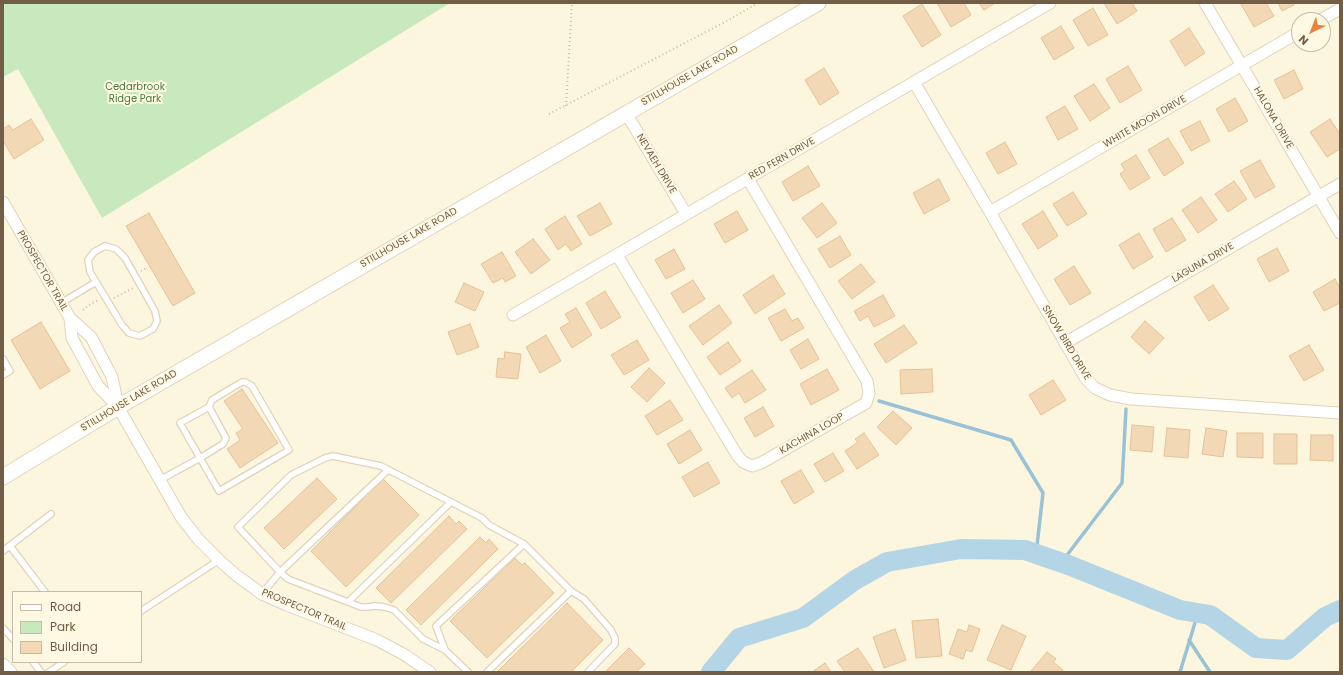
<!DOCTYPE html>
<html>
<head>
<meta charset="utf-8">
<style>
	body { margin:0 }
	#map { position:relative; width:1343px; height:675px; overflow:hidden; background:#fcf6de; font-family:Poppins,sans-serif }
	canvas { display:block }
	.frame { position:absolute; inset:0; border:4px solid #725d46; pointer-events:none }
	.legend { position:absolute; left:12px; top:591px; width:130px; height:72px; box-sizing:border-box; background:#fff9e4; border:1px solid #c7bba5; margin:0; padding:5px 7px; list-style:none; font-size:12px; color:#725d46 }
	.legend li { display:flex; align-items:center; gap:8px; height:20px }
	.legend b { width:20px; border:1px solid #c7bba5 }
	.north { position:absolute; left:1291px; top:12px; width:40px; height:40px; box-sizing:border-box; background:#fff9e4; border:1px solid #c7bba5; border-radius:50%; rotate:223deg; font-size:11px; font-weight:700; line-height:16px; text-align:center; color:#725d46 }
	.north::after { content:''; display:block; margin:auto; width:14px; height:18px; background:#e98440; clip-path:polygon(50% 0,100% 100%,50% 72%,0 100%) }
</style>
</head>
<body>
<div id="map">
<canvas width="1343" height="675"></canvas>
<div class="frame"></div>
<ul class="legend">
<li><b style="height:5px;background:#fff"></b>Road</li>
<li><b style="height:11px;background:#c7e9bd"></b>Park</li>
<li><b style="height:11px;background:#f2d8b5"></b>Building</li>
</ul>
<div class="north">N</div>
</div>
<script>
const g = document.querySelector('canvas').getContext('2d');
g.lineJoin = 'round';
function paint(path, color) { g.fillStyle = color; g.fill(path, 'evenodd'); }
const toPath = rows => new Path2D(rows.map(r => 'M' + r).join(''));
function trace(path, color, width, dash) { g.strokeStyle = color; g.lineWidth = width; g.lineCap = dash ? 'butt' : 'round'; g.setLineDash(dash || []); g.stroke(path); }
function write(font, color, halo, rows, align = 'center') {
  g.font = font + ' Poppins,sans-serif'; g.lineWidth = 4; g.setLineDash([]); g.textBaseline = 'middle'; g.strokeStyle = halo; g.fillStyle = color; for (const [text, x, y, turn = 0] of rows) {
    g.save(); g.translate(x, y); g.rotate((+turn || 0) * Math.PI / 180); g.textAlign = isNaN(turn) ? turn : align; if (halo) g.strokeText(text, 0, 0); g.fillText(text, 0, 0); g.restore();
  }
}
const green = toPath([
	[3,3,450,3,102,218,18,69,3,77]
]);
const stream = toPath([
	[879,401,1011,440,1043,493,1036,554],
	[1061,563,1122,483,1126,409],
	[1189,640,1210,672],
	[1180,672,1198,613]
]);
const river = toPath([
	[711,672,739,638,803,618,855,580,887,562,961,549,1025,550,1071,566,1180,610,1210,615,1256,648,1287,650,1325,617,1340,610]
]);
const building = toPath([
	[937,3,964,3,971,15,951,27,937,3],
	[979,3,995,3,984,10,979,3],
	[1104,3,1132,3,1137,11,1117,24,1104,3],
	[1243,3,1266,3,1274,16,1254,27,1241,4,1243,3],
	[1278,3,1292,3,1294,5,1282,11,1278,3],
	[922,4,941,35,922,47,903,16,922,4],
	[1093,8,1108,35,1088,46,1073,20,1093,8],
	[1061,26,1074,48,1054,60,1041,38,1061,26],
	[1189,28,1205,53,1185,66,1170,41,1189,28],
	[1128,66,1142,90,1120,103,1106,79,1128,66],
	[824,68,839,93,820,105,805,80,824,68],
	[1294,70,1303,89,1284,99,1274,80,1294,70],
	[1094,84,1110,108,1090,121,1074,96,1094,84],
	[1235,98,1248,121,1229,132,1216,109,1235,98],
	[1065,106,1078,129,1058,140,1046,117,1065,106],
	[31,119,44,140,14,159,3,141,3,129,9,125,13,130,31,119],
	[1330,119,1340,134,1340,149,1327,157,1310,132,1330,119],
	[1200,121,1210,141,1191,151,1180,131,1200,121],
	[1168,138,1184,163,1164,176,1148,150,1168,138],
	[1005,142,1017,164,998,174,986,153,1005,142],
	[1136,155,1150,178,1130,190,1120,174,1125,170,1121,164,1136,155],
	[1260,160,1275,187,1255,198,1240,171,1260,160],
	[808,166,820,186,793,201,782,182,808,166],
	[939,179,950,200,924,214,913,193,939,179],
	[1234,181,1247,199,1228,212,1215,194,1234,181],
	[1073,192,1087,214,1067,226,1053,204,1073,192],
	[1201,197,1217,220,1198,233,1182,210,1201,197],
	[600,203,612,224,590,236,577,216,600,203],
	[822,203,837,223,817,238,802,218,822,203],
	[737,211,748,230,725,243,714,224,737,211],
	[1043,211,1058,236,1038,249,1022,224,1043,211],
	[149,213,195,293,173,306,126,226,149,213],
	[565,216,582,244,571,251,566,244,558,250,545,229,565,216],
	[1172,218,1186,240,1166,252,1153,229,1172,218],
	[1139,233,1153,257,1133,269,1119,245,1139,233],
	[840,236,851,255,830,268,818,249,840,236],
	[533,239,550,260,531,274,515,252,533,239],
	[1277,248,1289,271,1269,282,1257,259,1277,248],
	[674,249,685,269,666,279,655,260,674,249],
	[502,252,516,276,505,282,503,278,493,283,481,264,502,252],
	[861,264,875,282,852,299,838,281,861,264],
	[1074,266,1091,293,1070,305,1054,279,1074,266],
	[773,275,785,294,755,314,743,295,773,275],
	[1335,279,1340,288,1340,303,1324,311,1313,292,1335,279],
	[693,280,705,299,683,313,671,293,693,280],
	[464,283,484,292,475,311,455,302,464,283],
	[1213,285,1229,309,1209,321,1194,297,1213,285],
	[605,291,621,317,601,329,586,303,605,291],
	[883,295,895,316,874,327,868,316,860,321,854,311,883,295],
	[719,305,732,323,703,345,689,326,719,305],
	[576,308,592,335,572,348,560,328,570,322,565,314,576,308],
	[785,309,792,321,798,318,804,328,781,341,768,318,785,309],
	[1145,321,1164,338,1149,354,1131,337,1145,321],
	[41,322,70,371,40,389,11,340,41,322],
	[470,324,479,347,457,355,448,332,470,324],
	[904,325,917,343,886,363,874,344,904,325],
	[546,335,561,361,540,373,526,347,546,335],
	[808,339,819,359,801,369,790,350,808,339],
	[637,340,649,360,624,375,611,355,637,340],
	[728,342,741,361,720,375,707,357,728,342],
	[1309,345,1324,370,1304,381,1289,356,1309,345],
	[505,352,521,354,518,379,496,377,498,358,504,359,505,352],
	[649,368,665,383,647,402,631,387,649,368],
	[827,369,839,390,811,405,800,384,827,369],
	[932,369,933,392,901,394,900,370,932,369],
	[752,370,766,390,745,403,739,393,732,398,725,388,752,370],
	[1053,380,1066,400,1041,415,1029,395,1053,380],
	[242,389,278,443,240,468,227,449,240,440,236,433,243,429,224,401,242,389],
	[670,400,683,420,657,435,645,416,670,400],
	[763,407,774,426,755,437,744,418,763,407],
	[893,411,912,428,896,445,877,427,893,411],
	[1132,425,1154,427,1152,452,1130,450,1132,425],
	[1167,428,1190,430,1188,458,1164,456,1167,428],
	[1206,428,1227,431,1223,457,1202,454,1206,428],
	[690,430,702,450,679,464,667,444,690,430],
	[864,433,879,455,857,469,845,451,858,442,855,439,864,433],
	[1237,433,1263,433,1263,458,1237,457,1237,433],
	[1274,434,1297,434,1297,464,1274,464,1274,434],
	[1311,435,1333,435,1333,461,1310,460,1311,435],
	[833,453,844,471,825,482,814,464,833,453],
	[708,462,720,483,694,497,682,477,708,462],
	[801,470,814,492,794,504,781,481,801,470],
	[317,478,337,499,284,549,264,528,317,478],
	[383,479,419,515,346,587,311,551,383,479],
	[449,516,456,524,459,521,467,529,391,603,376,588,449,516],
	[480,537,486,543,489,539,498,549,421,625,406,610,480,537],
	[515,558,522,565,525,563,554,593,487,658,450,621,515,558],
	[567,603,603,640,571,672,497,672,567,603],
	[938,619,942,656,916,658,912,621,938,619],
	[969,625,980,629,972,652,966,650,963,659,949,654,958,629,967,632,969,625],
	[1002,625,1026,636,1011,670,987,660,1002,625],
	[895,629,906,660,884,668,873,637,895,629],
	[629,648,645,664,636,672,605,672,629,648],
	[858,648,874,672,845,672,837,661,858,648],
	[1047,652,1056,659,1053,662,1063,670,1062,672,1033,672,1031,671,1047,652],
	[825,663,831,672,812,672,825,663]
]);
const path = toPath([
	[566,106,572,3],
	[549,114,725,22,758,3],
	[141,271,148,267],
	[114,298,133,288],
	[83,310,89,305,98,300]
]);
const service = toPath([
	[105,246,116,249,125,258,155,311,157,321,153,329,140,336,129,333,122,325,90,272,88,260,94,252,105,246],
	[61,303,96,282],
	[3,359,10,371,3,375],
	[160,480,200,458,223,444,226,438,209,407,212,400,242,382,245,382,252,386,289,450,219,491,200,458,180,423,209,407],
	[10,546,45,592],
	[3,551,51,514],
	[262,594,280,572,388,470],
	[348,602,451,502],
	[141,611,219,560],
	[3,628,13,639],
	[445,650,436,626,524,544],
	[33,662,41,672],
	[49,672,64,662],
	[468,672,445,650,423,639,394,610,385,607,375,606,367,607,361,607,288,579,280,572,238,527,291,475,325,458,333,456,381,466,482,518,489,525,524,544,571,591,584,599,611,630,615,638,615,644,588,672],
	[487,672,571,591]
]);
const minor = toPath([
	[1205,3,1340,233],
	[1320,20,1340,9],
	[914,82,990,212,1086,379,1095,388,1110,395,1131,399,1340,413],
	[626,113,686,214],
	[3,202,70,318,91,337,112,377,118,406],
	[990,212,1299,32],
	[617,255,737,455,743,462,752,466,761,463,866,403,869,393,867,381,748,179],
	[513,315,1050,3],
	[70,318,72,338,98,386,118,407,181,517,199,540,219,560,236,575,262,594,287,605,377,640,405,655,430,672],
	[1065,343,1340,184],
	[3,664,11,672]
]);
const secondary = toPath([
	[3,477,118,407,818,3]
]);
const streetNames = [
	["STILLHOUSE LAKE ROAD",690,76,-30],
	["HALONA DRIVE",1273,118,60],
	["WHITE MOON DRIVE",1145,122,-30],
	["RED FERN DRIVE",782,159,-30],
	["NEVAEH DRIVE",656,164,59],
	["STILLHOUSE LAKE ROAD",409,238,-30],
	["LAGUNA DRIVE",1203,263,-30],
	["PROSPECTOR TRAIL",42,271,60],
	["SNOW BIRD DRIVE",1066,343,59],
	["STILLHOUSE LAKE ROAD",129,401,-31],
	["KACHINA LOOP",812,434,-30],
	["PROSPECTOR TRAIL",304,610,23]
];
const parkNames = [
	["Cedarbrook",135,87],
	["Ridge Park",135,99]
];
paint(green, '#c7e9bd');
trace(stream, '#99c2d7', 3.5);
trace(river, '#b3d5e5', 20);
paint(building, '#f2d8b5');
trace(building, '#e5c295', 1);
trace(service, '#e0d3ba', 8);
trace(minor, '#e0d3ba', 13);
trace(secondary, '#e2d2b5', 17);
trace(path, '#d6bc99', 2, [1, 3]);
trace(service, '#fff', 5.5);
trace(minor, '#fff', 11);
trace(secondary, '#fff', 15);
write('10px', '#725d46', '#fff9e4', streetNames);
write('10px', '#487e40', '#fff9e4', parkNames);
</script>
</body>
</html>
